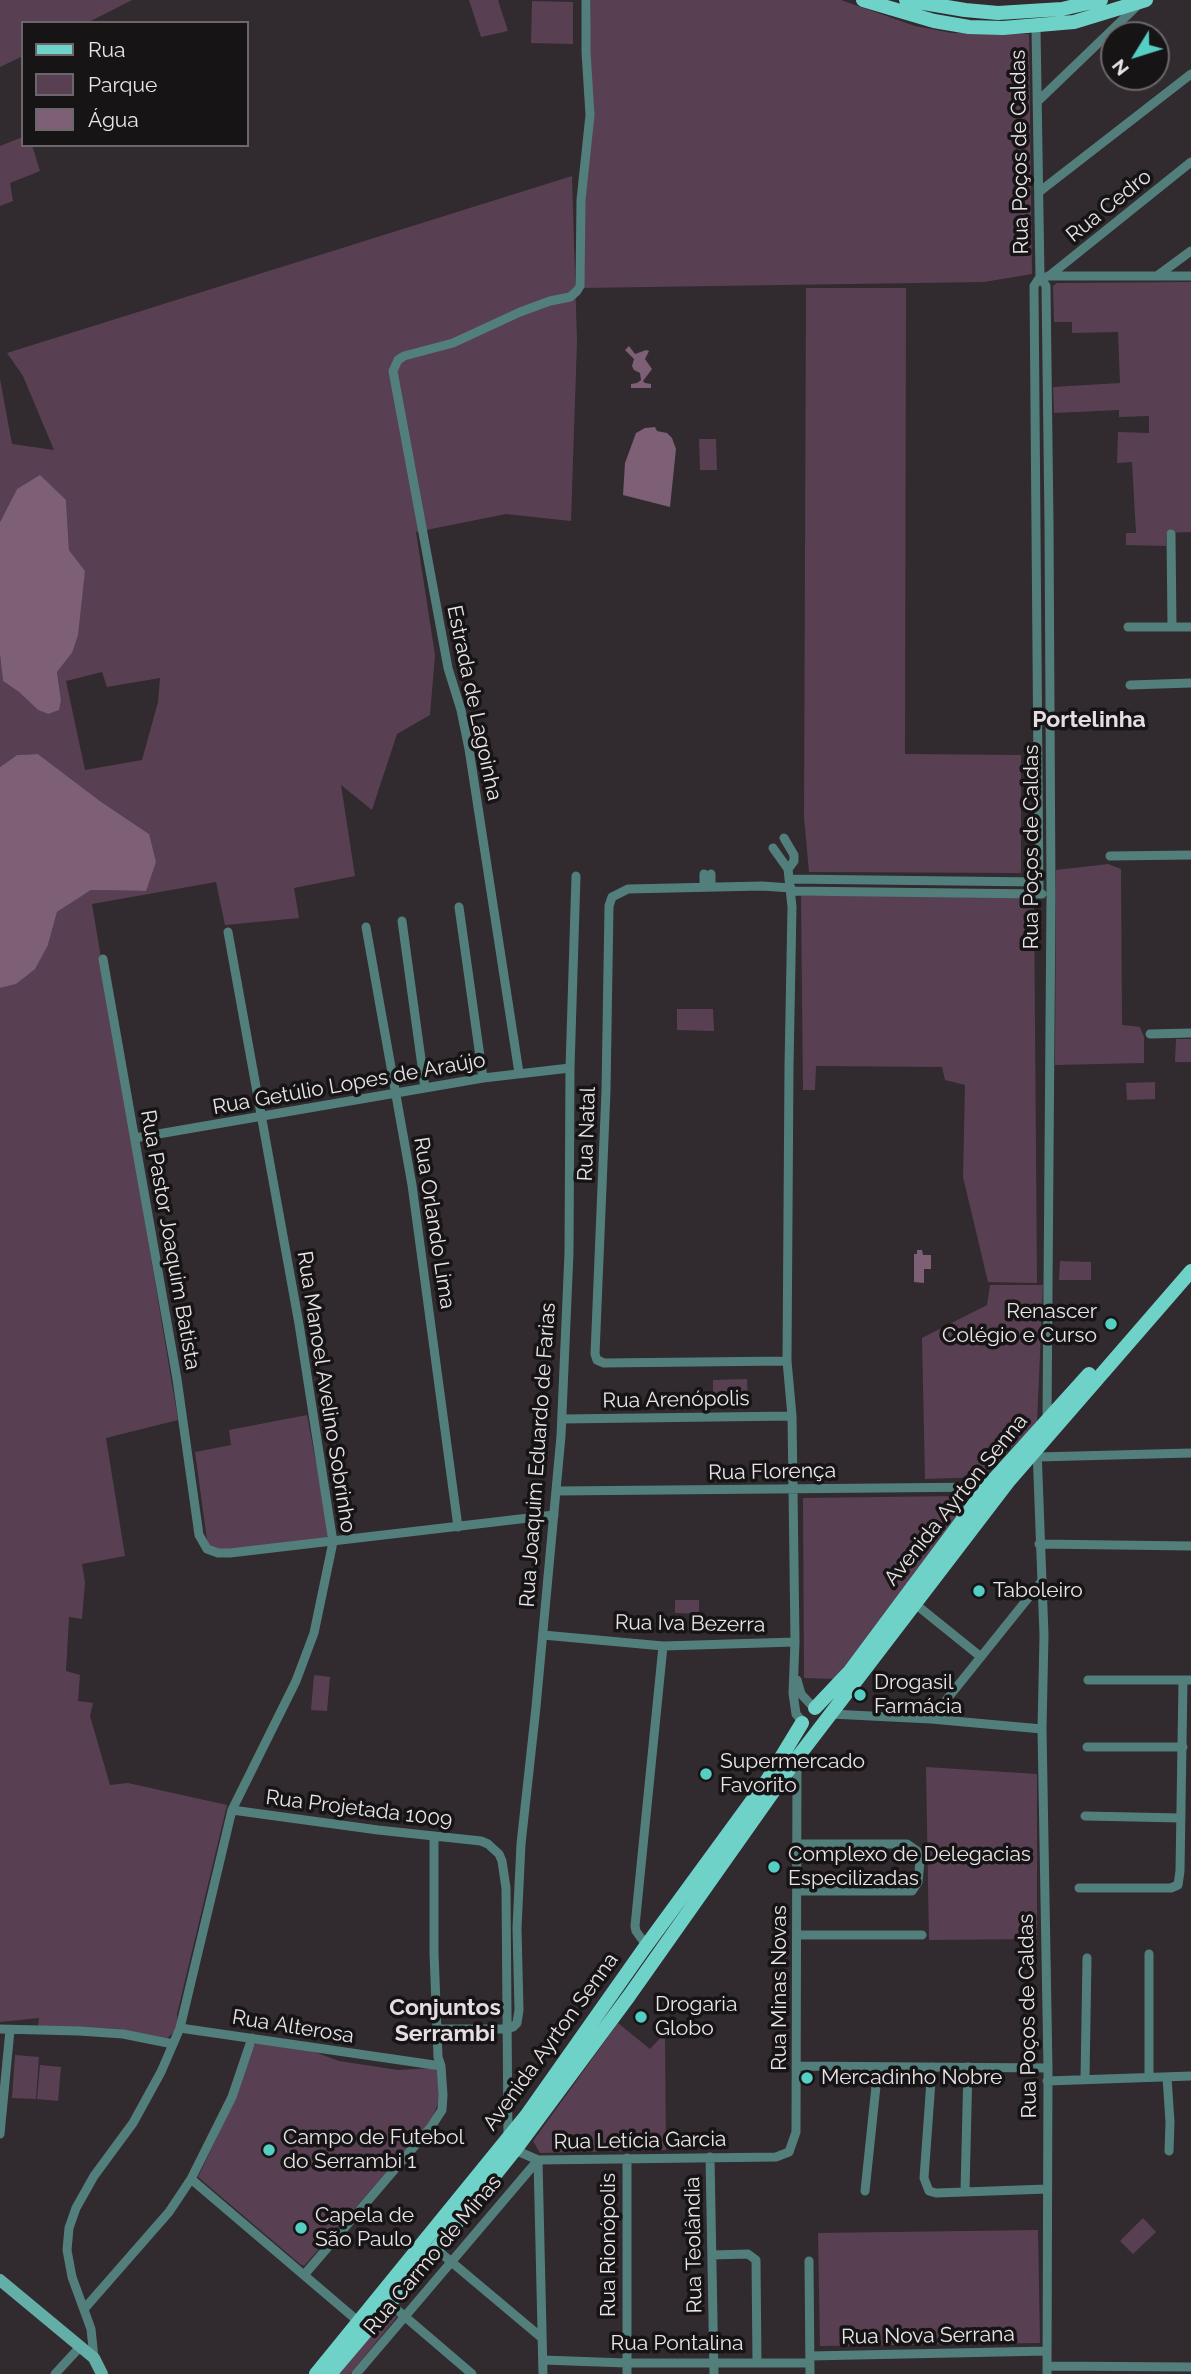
<!DOCTYPE html>
<html>
<head>
<meta charset="utf-8">
<style>
	body { margin:0 }
	#map { position:relative; width:1191px; height:2374px; overflow:hidden; background:#312a2f; font-family:Raleway,sans-serif }
	canvas { display:block }
	.legend { position:absolute; left:21px; top:21px; width:228px; height:126px; box-sizing:border-box; background:#171416; border:2px solid #6b676a; margin:0; padding:9px 12px; list-style:none; font-size:21px; color:#e8e4e7 }
	.legend li { display:flex; align-items:center; gap:14px; height:35px }
	.legend b { width:35px; border:2px solid #6b676a }
	.north { position:absolute; left:1100px; top:21px; width:70px; height:70px; box-sizing:border-box; background:#171416; border:2px solid #6b676a; border-radius:50%; rotate:232deg; font-size:19px; font-weight:700; line-height:28px; text-align:center; color:#e8e4e7 }
	.north::after { content:''; display:block; margin:auto; width:24px; height:32px; background:#55cec4; clip-path:polygon(50% 0,100% 100%,50% 72%,0 100%) }
</style>
</head>
<body>
<div id="map">
<canvas width="1191" height="2374"></canvas>
<ul class="legend">
<li><b style="height:9px;background:#6fd2c9"></b>Rua</li>
<li><b style="height:19px;background:#584052"></b>Parque</li>
<li><b style="height:19px;background:#7d5f76"></b>Água</li>
</ul>
<div class="north">N</div>
</div>
<script>
const g = document.querySelector('canvas').getContext('2d');
g.lineJoin = 'round';
function paint(path, color) { g.fillStyle = color; g.fill(path, 'evenodd'); }
const toPath = rows => new Path2D(rows.map(r => 'M' + r).join(''));
function trace(path, color, width, dash) { g.strokeStyle = color; g.lineWidth = width; g.lineCap = dash ? 'butt' : 'round'; g.setLineDash(dash || []); g.stroke(path); }
function write(font, color, halo, rows, align = 'center') {
  g.font = font + ' Raleway,sans-serif'; g.lineWidth = 7; g.setLineDash([]); g.textBaseline = 'middle'; g.strokeStyle = halo; g.fillStyle = color; for (const [text, x, y, turn = 0] of rows) {
    g.save(); g.translate(x, y); g.rotate((+turn || 0) * Math.PI / 180); g.textAlign = isNaN(turn) ? turn : align; if (halo) g.strokeText(text, 0, 0); g.fillText(text, 0, 0); g.restore();
  }
}
const green = toPath([
	[0,0,132,0,87,23,23,23,23,56,0,67],
	[469,0,498,0,508,31,481,37],
	[591,0,841,0,915,26,952,33,1029,34,1032,274,984,282,581,288],
	[532,1,573,2,573,44,531,43],
	[20,138,23,139,23,145,32,145,40,171,10,183,13,201,0,206,0,146],
	[572,176,577,341,571,521,506,514,416,532,435,655,430,715,397,734,372,810,341,785,355,876,294,888,299,918,225,925,216,882,92,904,178,1420,106,1438,125,1556,82,1564,85,1582,82,1619,69,1617,66,1671,80,1675,78,1701,93,1703,90,1716,110,1785,128,1783,227,1805,177,2014,178,2027,173,2033,165,2040,159,2040,118,2029,38,2026,39,2018,0,2022,0,988,16,984,48,945,57,912,91,890,146,891,149,834,100,801,38,754,17,755,0,767,0,655,3,681,19,692,38,710,48,714,61,700,57,672,72,653,85,571,69,550,66,500,17,489,0,522,0,379,12,444,54,450,23,376,7,353],
	[102,672,107,687,160,678,158,702,142,760,85,770,66,681],
	[1191,282,1191,532,1166,533,1166,546,1126,545,1126,533,1136,533,1132,462,1117,463,1118,432,1149,433,1149,416,1119,417,1119,410,1054,413,1053,387,1120,383,1118,332,1072,333,1072,322,1054,322,1053,286,1057,283],
	[806,288,906,288,905,754,1021,755,1021,873,809,872,804,817],
	[699,439,716,439,717,470,700,470],
	[1108,864,1121,869,1122,1025,1140,1027,1144,1037,1144,1063,1055,1065,1056,870],
	[801,896,1034,896,1037,1283,988,1282,963,1177,965,1085,945,1080,942,1067,816,1066,815,1090,803,1090],
	[677,1009,713,1009,714,1031,677,1030],
	[1176,1039,1191,1039,1191,1062,1175,1062],
	[1155,1082,1155,1099,1127,1100,1126,1083],
	[1060,1261,1091,1262,1091,1280,1059,1280],
	[990,1285,1043,1285,1037,1423,982,1477,925,1479,922,1338,987,1305],
	[747,1379,748,1402,713,1403,713,1380],
	[307,1415,329,1533,327,1537,323,1539,220,1552,210,1548,207,1540,195,1452,231,1445,229,1430],
	[961,1496,965,1505,835,1679,804,1678,803,1498],
	[675,1600,699,1600,699,1614,675,1613],
	[314,1675,330,1677,327,1711,311,1710],
	[926,1767,1037,1774,1037,1939,929,1940],
	[618,2023,650,2049,665,2033,666,2150,540,2153,533,2141],
	[257,2043,309,2050,339,2061,398,2070,432,2068,437,2071,439,2100,432,2120,304,2266,300,2264,198,2177,236,2097,253,2047],
	[15,2055,39,2057,36,2099,12,2098],
	[40,2065,61,2067,58,2101,37,2099],
	[1143,2218,1156,2232,1133,2254,1120,2241],
	[1038,2230,1040,2343,820,2346,818,2233],
	[387,2309,397,2317,350,2374,334,2374]
]);
const water = toPath([
	[629,346,635,354,646,350,649,351,645,359,652,369,643,381,645,383,651,384,651,388,631,388,631,384,637,383,641,380,640,373,634,370,632,366,634,359,625,350],
	[655,427,657,431,667,433,672,438,676,449,670,507,623,495,625,463,636,433,645,428],
	[40,475,66,500,69,550,85,571,78,635,72,653,57,672,61,700,59,710,48,714,38,710,19,692,3,681,0,655,0,522,17,489],
	[38,754,100,801,149,834,156,862,146,891,91,890,57,912,48,945,35,969,16,984,0,988,0,767,17,755],
	[917,1250,922,1250,923,1255,931,1255,931,1269,924,1269,924,1283,914,1282,914,1254,917,1254]
]);
const minor = toPath([
	[1036,27,1040,277,1034,286,1039,894],
	[1037,102,1139,4],
	[1039,192,1191,74],
	[1048,276,1191,276],
	[1049,276,1191,162],
	[1157,276,1191,251],
	[1040,277,1046,286,1049,523,1051,895,1047,1419],
	[1171,534,1172,627],
	[1128,627,1191,627],
	[1130,685,1191,683],
	[784,838,794,855,794,861,788,869],
	[773,848,788,869,792,907,789,1066,787,1361,792,1416,793,1489,795,1642,793,1693,796,1714,802,1721],
	[1110,856,1191,855],
	[711,874,711,887],
	[789,879,1039,882],
	[704,887,704,874],
	[791,891,1042,894],
	[459,907,483,1078],
	[402,921,425,1088],
	[366,927,412,1185,458,1527],
	[103,959,177,1379,199,1535,207,1549,218,1553,230,1553,554,1515],
	[1150,1034,1191,1033],
	[519,1073,469,749,461,710,448,668,393,371,398,360,404,356,453,343,520,312,550,301,570,297,577,291,580,286,581,200,590,115,586,52,586,0],
	[135,1138,483,1078,570,1068],
	[787,1361,604,1363,597,1360,595,1354,606,1091,609,906,612,897,628,889,762,886,791,888],
	[562,1419,792,1416],
	[1037,1449,1044,1635,1042,1729,1048,2068,1047,2374],
	[1038,1457,1191,1453],
	[557,1491,987,1487],
	[1039,1544,1191,1546],
	[914,1603,981,1657],
	[543,1635,663,1646,795,1642],
	[797,1680,801,1694,814,1708],
	[1088,1680,1191,1680],
	[831,1714,931,1719,1042,1729],
	[931,1719,1041,1582],
	[1087,1747,1183,1747],
	[232,1810,378,1830,481,1841,488,1844,499,1854,502,1861,506,1888,508,2139,515,2150,538,2160,776,2157,789,2152,796,2132,797,1759],
	[1085,1816,1181,1818],
	[798,1844,907,1844,917,1851,920,1861,918,1882,912,1891,798,1891],
	[1079,1888,1171,1888,1178,1885,1180,1871,1183,1680],
	[798,1935,922,1935],
	[646,1945,636,1931,635,1926,663,1646],
	[1149,1954,1149,2077],
	[180,2028,441,2066],
	[0,2029,79,2031,123,2034,173,2044],
	[437,2029,507,2029],
	[507,2029,513,2027,517,2023,519,2010,517,1928,521,1844,536,1707,561,1436,569,1253,570,1068,576,876],
	[796,2066,1048,2068],
	[932,2067,924,2178,929,2191,936,2193,1047,2189],
	[1167,2077,1170,2122,1169,2151],
	[1085,2079,1087,1958],
	[1047,2081,1191,2076],
	[0,2134,10,2030],
	[710,2157,714,2374],
	[538,2160,543,2374],
	[191,2179,359,2322],
	[865,2191,878,2067],
	[965,2191,968,2067],
	[436,2249,542,2338],
	[712,2255,748,2254,756,2260,757,2362],
	[809,2261,810,2374],
	[304,2275,431,2127,442,2110,443,2095,441,2066,438,2057,434,1953,434,1837],
	[389,2303,472,2374],
	[85,2308,169,2212,191,2179,232,2097,252,2038],
	[810,2356,1047,2351],
	[94,2358,91,2329,72,2277,67,2250,69,2228,76,2208,94,2176,133,2123,161,2072,180,2028,232,1810,296,1681,314,1633,333,1542,299,1324,228,932],
	[543,2360,626,2363,810,2363],
	[1047,2366,1191,2367],
	[55,2374,79,2348],
	[356,2374,538,2160],
	[627,2374,627,2158]
]);
const secondary = toPath([
	[0,2280,94,2358,102,2374]
]);
const primary = toPath([
	[863,0,934,21,969,27,1003,28,1074,22,1146,0],
	[906,0,965,10,998,13,1062,9,1101,0],
	[815,1708,850,1671,987,1487,1089,1374],
	[316,2374,526,2116,643,1950,768,1779,802,1723],
	[330,2374,436,2249,515,2150,629,1996,797,1758,1008,1482,1191,1271]
]);
const markers = [
	[1111,1324,7,"#55cec4"],
	[979,1591,7,"#55cec4"],
	[860,1695,7,"#55cec4"],
	[706,1774,7,"#55cec4"],
	[774,1867,7,"#55cec4"],
	[641,2017,7,"#55cec4"],
	[807,2078,7,"#55cec4"],
	[269,2150,7,"#55cec4"],
	[301,2228,7,"#55cec4"]
];
const streetNames = [
	["Rua Poços de Caldas",1020,152,-91],
	["Rua Cedro",1109,206,-39],
	["Estrada de Lagoinha",474,703,78],
	["Rua Poços de Caldas",1032,847,-90],
	["Rua Getúlio Lopes de Araújo",349,1084,-10],
	["Rua Natal",587,1134,-88],
	["Rua Orlando Lima",434,1223,81],
	["Rua Pastor Joaquim Batista",170,1240,80],
	["Rua Manoel Avelino Sobrinho",326,1392,81],
	["Rua Arenópolis",676,1400,-1],
	["Rua Joaquim Eduardo de Farias",538,1455,-86],
	["Rua Florença",772,1472,-1],
	["Avenida Ayrton Senna",956,1500,-51],
	["Rua Iva Bezerra",690,1624,1],
	["Rua Projetada 1009",359,1809,7],
	["Rua Minas Novas",780,1988,-90],
	["Rua Poços de Caldas",1028,2016,-91],
	["Rua Alterosa",293,2027,9],
	["Avenida Ayrton Senna",551,2042,-54],
	["Rua Letícia Garcia",640,2141,-1],
	["Rua Rionópolis",609,2245,-90],
	["Rua Teolândia",694,2245,-91],
	["Rua Carmo de Minas",433,2255,-50],
	["Rua Nova Serrana",928,2336,-1],
	["Rua Pontalina",677,2344]
];
const poiNames = [
	["Renascer",1097,1312,"right"],
	["Colégio e Curso",1097,1336,"right"],
	["Taboleiro",993,1591],
	["Drogasil",874,1683],
	["Farmácia",874,1707],
	["Supermercado",720,1762],
	["Favorito",720,1786],
	["Complexo de Delegacias",788,1855],
	["Especilizadas",788,1879],
	["Drogaria",655,2005],
	["Globo",655,2029],
	["Mercadinho Nobre",821,2078],
	["Campo de Futebol",283,2138],
	["do Serrambi 1",283,2162],
	["Capela de",315,2216],
	["São Paulo",315,2240]
];
const neighbourhoodNames = [
	["Portelinha",1089,720],
	["Conjuntos",445,2008],
	["Serrambi",445,2034]
];
paint(green, '#584052');
paint(water, '#7d5f76');
trace(minor, '#527f7b', 9);
trace(secondary, '#63aea7', 12);
trace(primary, '#6fd2c9', 14);
for (const [x, y, r, color] of markers) { const dot = new Path2D(); dot.arc(x, y, r, 0, 2 * Math.PI); g.fillStyle = color; g.fill(dot); trace(dot, '#171416', 2.5); }
write('21px', '#e8e4e7', '#171416', streetNames);
write('21px', '#e8e4e7', '#171416', poiNames, 'left');
write('bold 23px', '#e6dde4', '#171416', neighbourhoodNames);
</script>
</body>
</html>
